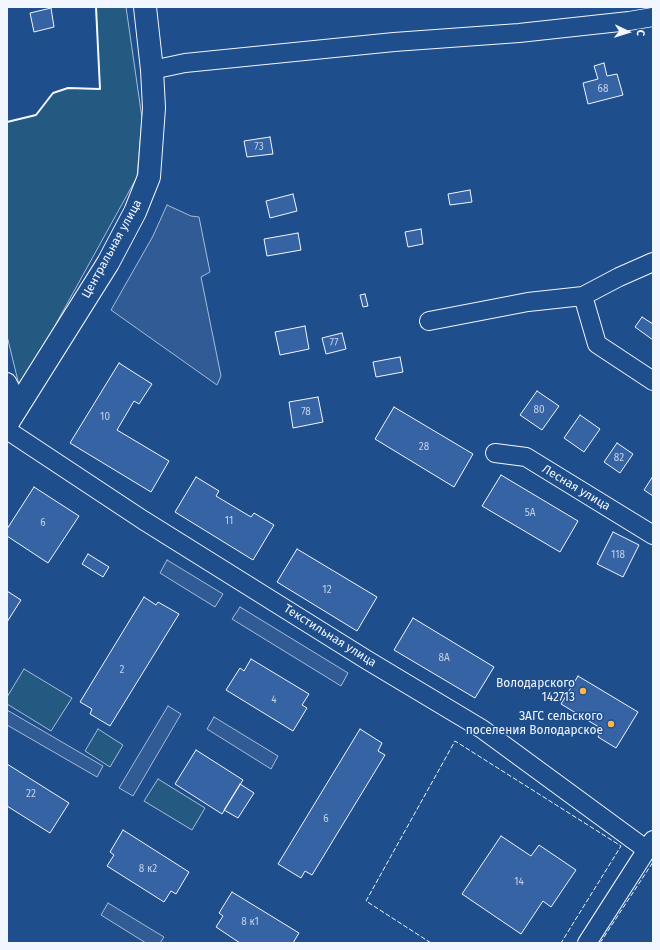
<!DOCTYPE html>
<html>
<head>
<meta charset="utf-8">
<style>
	body { margin:0 }
	#map { position:relative; width:660px; height:950px; overflow:hidden; background:#1f4e8c; font-family:"Fira Sans",sans-serif }
	canvas { display:block }
	.frame { position:absolute; inset:0; border:8px solid #f2f6ff; pointer-events:none }
	.north { position:absolute; left:608px; top:12px; width:40px; height:40px; -webkit-text-stroke:3px #1f4e8c; paint-order:stroke; rotate:94deg; font-size:11px; font-weight:700; line-height:16px; text-align:center; color:#f2f6ff }
	.north::after { content:''; display:block; margin:auto; width:14px; height:18px; background:#f2f6ff; clip-path:polygon(50% 0,100% 100%,50% 72%,0 100%) }
</style>
</head>
<body>
<div id="map">
<canvas width="660" height="950"></canvas>
<div class="frame"></div>
<div class="north">С</div>
</div>
<script>
const g = document.querySelector('canvas').getContext('2d');
g.lineJoin = 'round';
function paint(path, color) { g.fillStyle = color; g.fill(path, 'evenodd'); }
const toPath = rows => new Path2D(rows.map(r => 'M' + r).join(''));
function trace(path, color, width, dash) { g.strokeStyle = color; g.lineWidth = width; g.lineCap = dash ? 'butt' : 'round'; g.setLineDash(dash || []); g.stroke(path); }
function write(font, color, halo, rows, align = 'center') {
  g.font = font + ' "Fira Sans",sans-serif'; g.lineWidth = 3; g.setLineDash([]); g.textBaseline = 'middle'; g.strokeStyle = halo; g.fillStyle = color; for (const [text, x, y, turn = 0] of rows) {
    g.save(); g.translate(x, y); g.rotate((+turn || 0) * Math.PI / 180); g.textAlign = isNaN(turn) ? turn : align; if (halo) g.strokeText(text, 0, 0); g.fillText(text, 0, 0); g.restore();
  }
}
const green = toPath([
	[96,7,126,7,142,118,137,177,20,389,7,336,7,122,36,115,53,93,68,88,100,89,96,7],
	[24,669,72,698,51,731,7,704,7,697,24,669],
	[98,729,123,745,110,767,85,751,98,729],
	[158,779,205,808,192,830,144,801,158,779]
]);
const parking = toPath([
	[167,205,191,216,199,217,210,272,201,277,221,376,217,385,111,310,153,236,167,205],
	[167,560,223,594,215,607,160,573,167,560],
	[240,607,348,673,341,686,232,619,240,607],
	[168,706,181,714,133,796,119,788,168,706],
	[7,710,103,766,97,777,7,725,7,710],
	[214,717,278,756,271,769,207,729,214,717],
	[108,903,164,937,160,943,146,943,101,915,108,903]
]);
const building = toPath([
	[51,8,54,27,34,32,30,13,51,8],
	[604,63,607,76,617,74,623,95,588,104,583,83,598,79,594,66,604,63],
	[270,137,273,154,247,157,244,141,270,137],
	[470,190,472,202,450,205,448,194,470,190],
	[293,194,297,211,270,218,266,201,293,194],
	[421,229,423,244,408,247,405,232,421,229],
	[298,233,301,250,267,256,264,239,298,233],
	[365,294,368,306,363,307,360,295,365,294],
	[642,317,653,324,653,340,635,327,642,317],
	[305,326,309,349,280,355,275,332,305,326],
	[342,333,346,349,326,354,322,338,342,333],
	[400,357,403,372,376,377,373,362,400,357],
	[119,363,152,384,139,404,134,401,117,430,169,461,151,492,70,443,119,363],
	[537,391,559,406,542,430,520,415,537,391],
	[318,397,323,422,293,428,289,402,318,397],
	[394,407,473,454,454,487,375,439,394,407],
	[580,415,600,429,584,452,564,438,580,415],
	[617,443,633,454,620,473,604,462,617,443],
	[501,475,578,521,560,552,482,506,501,475],
	[653,476,653,496,644,490,653,476],
	[196,477,219,491,216,496,251,517,254,513,274,525,253,560,175,512,196,477],
	[34,487,79,516,48,563,7,536,7,529,34,487],
	[613,532,639,545,623,577,597,564,613,532],
	[297,549,377,597,357,631,277,582,297,549],
	[88,554,109,567,103,577,82,564,88,554],
	[7,591,21,600,7,622,7,591],
	[144,597,156,605,158,602,179,614,110,726,90,714,92,709,80,702,144,597],
	[413,618,494,667,475,698,394,650,413,618],
	[251,659,309,694,302,705,307,708,293,731,226,690,240,668,244,671,251,659],
	[578,676,638,712,616,748,598,737,602,729,561,704,578,676],
	[360,729,382,743,378,751,385,755,312,875,305,871,301,878,278,864,360,729],
	[196,750,243,780,222,814,175,784,196,750],
	[7,764,69,803,50,833,7,806,7,764],
	[240,784,254,793,238,818,224,810,240,784],
	[123,830,189,872,176,894,171,891,164,902,107,866,114,855,110,852,123,830],
	[501,836,531,856,539,845,576,870,551,907,543,901,521,934,462,894,501,836],
	[232,892,299,933,293,943,240,943,216,927,223,916,219,913,232,892]
]);
const minor = toPath([
	[152,70,185,63,394,42,519,33,629,21,653,17],
	[653,262,619,277,583,296,597,344,653,381],
	[429,321,528,302,583,296],
	[7,382,19,405],
	[7,430,143,520,367,660,482,729,647,850],
	[495,453,526,457,653,535],
	[587,943,653,840]
]);
const major = toPath([
	[7,424,108,263,135,212,149,177,154,108,152,70,145,7]
]);
const fence = toPath([
	[431,943,366,901,455,741,621,846,561,943],
	[600,943,653,862]
]);
const wall = toPath([
	[7,122,36,115,53,93,68,88,100,89,96,7]
]);
const markers = [
	[583,691,4,"#ffb74d"],
	[611,724,4,"#ffb74d"]
];
const numberNames = [
	["68",603,89],
	["73",259,147],
	["77",334,343],
	["80",539,410],
	["78",306,412],
	["10",105,417],
	["28",424,447],
	["82",619,458],
	["5А",530,513],
	["11",229,521],
	["6",43,523],
	["118",618,555],
	["12",327,590],
	["8А",444,658],
	["2",122,670],
	["4",274,700],
	["22",31,794],
	["6",326,819],
	["8 к2",148,869],
	["14",519,882],
	["8 к1",250,922]
];
const streetNames = [
	["Центральная улица",112,249,-61],
	["Лесная улица",576,488,31],
	["Текстильная улица",330,636,32]
];
const poiNames = [
	["Володарского",575,684],
	["142713",575,698],
	["ЗАГС сельского",603,717],
	["поселения Володарское",603,731]
];
paint(green, '#245a82');
trace(green, '#a8bbd7', 1);
paint(parking, '#305b95');
trace(parking, '#a8bbd7', 1);
paint(building, '#3563a3');
trace(building, '#f2f6ff', 1);
trace(minor, '#f2f6ff', 20);
trace(major, '#f2f6ff', 24);
trace(minor, '#1f4e8c', 18);
trace(major, '#1f4e8c', 22);
trace(fence, '#f2f6ff', 1, [5, 2]);
trace(wall, '#f2f6ff', 2);
for (const [x, y, r, color] of markers) { const dot = new Path2D(); dot.arc(x, y, r, 0, 2 * Math.PI); g.fillStyle = color; g.fill(dot); trace(dot, '#1f4e8c', 1.5); }
write('10px', '#c3d1e8', null, numberNames);
write('12px', '#f2f6ff', '#1f4e8c', streetNames);
write('12px', '#f2f6ff', '#1f4e8c', poiNames, 'right');
</script>
</body>
</html>
